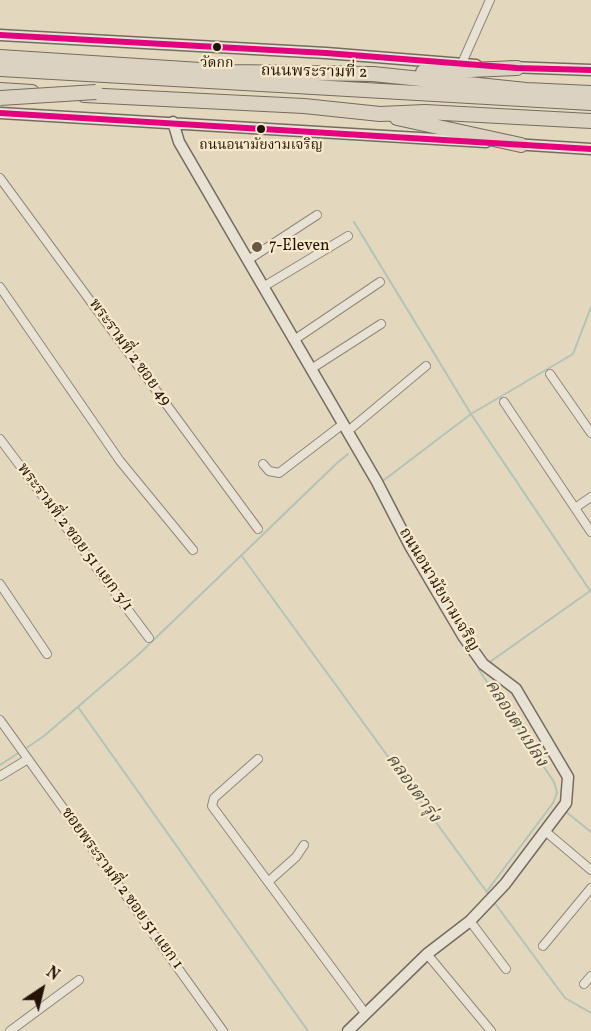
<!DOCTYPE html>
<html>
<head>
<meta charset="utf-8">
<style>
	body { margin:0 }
	#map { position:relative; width:591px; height:1031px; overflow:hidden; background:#e3d7be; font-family:Vollkorn,serif }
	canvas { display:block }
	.north { position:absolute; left:12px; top:959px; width:60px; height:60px; -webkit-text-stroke:4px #f7e9cb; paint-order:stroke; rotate:35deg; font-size:16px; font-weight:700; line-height:24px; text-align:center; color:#241309 }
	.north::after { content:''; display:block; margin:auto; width:21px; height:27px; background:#241309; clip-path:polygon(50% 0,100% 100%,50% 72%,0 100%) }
</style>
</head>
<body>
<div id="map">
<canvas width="591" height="1031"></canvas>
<div class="north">N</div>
</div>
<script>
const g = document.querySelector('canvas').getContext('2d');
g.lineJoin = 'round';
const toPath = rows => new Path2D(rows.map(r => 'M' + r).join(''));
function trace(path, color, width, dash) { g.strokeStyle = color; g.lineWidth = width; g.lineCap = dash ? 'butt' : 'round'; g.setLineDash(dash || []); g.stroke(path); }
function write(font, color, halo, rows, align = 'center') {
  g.font = font + ' Vollkorn,"Noto Serif Thai",serif'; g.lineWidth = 4.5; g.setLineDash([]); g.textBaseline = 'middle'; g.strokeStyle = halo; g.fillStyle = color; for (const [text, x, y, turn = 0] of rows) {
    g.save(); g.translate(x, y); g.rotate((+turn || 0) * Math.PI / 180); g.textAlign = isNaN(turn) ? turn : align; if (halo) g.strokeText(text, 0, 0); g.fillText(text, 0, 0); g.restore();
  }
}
const stream = toPath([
	[354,222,471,414,591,592],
	[384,480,471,414,573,354,591,307],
	[241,555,489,895],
	[487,664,590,591],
	[483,667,479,670,554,782,557,793,553,803,487,891],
	[78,707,308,1031],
	[25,749,44,736,138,655,336,464,348,454],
	[0,765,20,752],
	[565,811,591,832],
	[494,902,565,998,591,1013]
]);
const street = toPath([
	[462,63,490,0],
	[0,178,258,529],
	[248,260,317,215],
	[0,287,120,461,193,550],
	[263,287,348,236],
	[294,340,380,282],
	[311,369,381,324],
	[550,374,591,433],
	[504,402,591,532],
	[348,431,426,366],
	[0,439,149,638],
	[263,464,269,471,279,473,343,424],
	[575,508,591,497],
	[0,584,47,654],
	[0,720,223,1031],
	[258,759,214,798,212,806,365,1013],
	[0,776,28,759],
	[545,831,591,870],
	[269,881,296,857,304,845],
	[470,921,506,969],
	[543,946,591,888],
	[427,954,491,1031],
	[584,984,591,976],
	[10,1031,79,980]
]);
const secondary = toPath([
	[0,35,326,53,476,65],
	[509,67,591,70],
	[0,113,486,142],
	[173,122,179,142,377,482,410,546,463,636,483,664,516,689,568,777,566,803,505,884,470,921,427,954,348,1031],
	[513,144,591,149]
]);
const highway = toPath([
	[0,57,231,72,373,74,526,90,591,93],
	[0,69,591,103],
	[423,72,517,68],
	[0,90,32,92],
	[84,95,304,106,380,114,425,112,591,121],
	[397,118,521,145]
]);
const highwayBridge = toPath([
	[0,98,96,92]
]);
const bus1 = toPath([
	[0,35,326,53,517,68,591,70],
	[0,113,591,149]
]);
const markers = [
	[217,47,5,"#241309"],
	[261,129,5,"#241309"],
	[257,247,6,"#675848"]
];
const busNames = [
	["วัดกก",217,64],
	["ถนนอนามัยงามเจริญ",261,146]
];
const streetNames = [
	["ถนนพระรามที่ 2",314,73,1],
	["พระรามที่ 2 ซอย 49",129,353,54],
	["พระรามที่ 2 ซอย 51 แยก 3/1",74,538,53],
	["ถนนอนามัยงามเจริญ",438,590,59],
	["ซอยพระรามที่ 2 ซอย 51 แยก 1",121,889,54]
];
const poiNames = [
	["7-Eleven",269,247]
];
const waterNames = [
	["คลองตาเปล่ง",515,724,57],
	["คลองตารุ่ง",412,789,54]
];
trace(stream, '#b2c3b7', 2);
trace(street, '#908778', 10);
trace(secondary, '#756c5f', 13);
trace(highway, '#756c5f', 16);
trace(street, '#e8e2d5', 8);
trace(secondary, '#e8e2d5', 10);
trace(highway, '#dbd2c1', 14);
trace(highwayBridge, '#756c5f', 16, []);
trace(highwayBridge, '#dbd2c1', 14);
trace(bus1, '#e5007d', 6);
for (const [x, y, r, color] of markers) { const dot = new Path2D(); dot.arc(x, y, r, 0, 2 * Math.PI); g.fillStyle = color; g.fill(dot); trace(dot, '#f7e9cb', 2); }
write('14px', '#241309', '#f7e9cb', busNames);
write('16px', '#241309', '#f7e9cb', streetNames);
write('16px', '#241309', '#f7e9cb', poiNames, 'left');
write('italic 18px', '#4e4d45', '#f7e9cb', waterNames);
</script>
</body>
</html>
